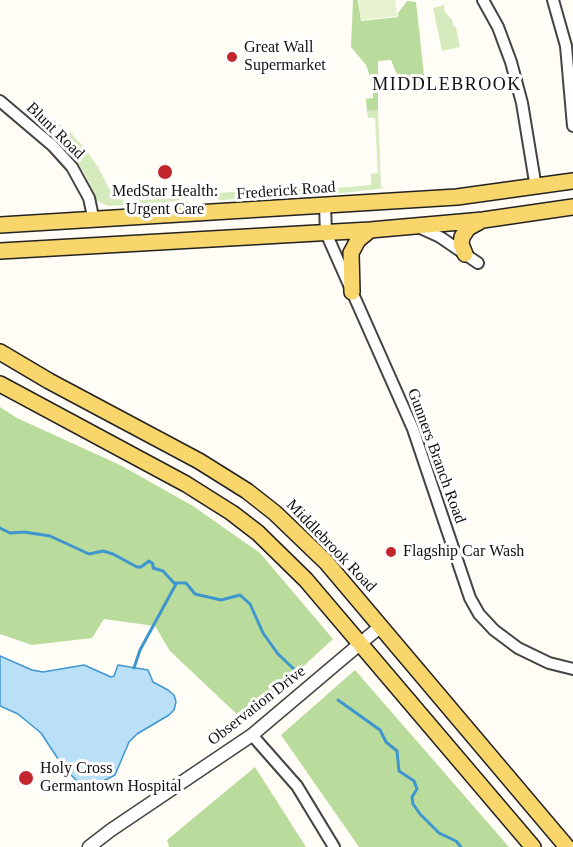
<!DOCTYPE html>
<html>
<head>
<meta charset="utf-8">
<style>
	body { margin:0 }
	canvas { display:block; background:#fffdf5 }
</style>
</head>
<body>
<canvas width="573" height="847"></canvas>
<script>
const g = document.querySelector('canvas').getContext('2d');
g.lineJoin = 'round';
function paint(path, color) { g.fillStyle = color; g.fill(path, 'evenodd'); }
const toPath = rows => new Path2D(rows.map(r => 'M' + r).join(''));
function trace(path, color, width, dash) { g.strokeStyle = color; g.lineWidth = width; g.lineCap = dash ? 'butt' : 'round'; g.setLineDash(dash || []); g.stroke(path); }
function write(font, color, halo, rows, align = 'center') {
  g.font = font + ' Georgia,serif'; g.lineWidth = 6; g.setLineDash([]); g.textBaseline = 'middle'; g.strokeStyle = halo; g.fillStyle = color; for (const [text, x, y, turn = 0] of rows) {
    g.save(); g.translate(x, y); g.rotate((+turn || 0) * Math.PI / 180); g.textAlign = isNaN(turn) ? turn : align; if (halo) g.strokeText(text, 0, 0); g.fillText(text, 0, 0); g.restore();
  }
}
const green = toPath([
	[444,5,445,12,452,20,454,27,456,27,460,47,442,51,433,8],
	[378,110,381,187,386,188,334,194,332,180,334,180,336,188,371,185,371,174,378,173,375,118,368,118,367,111],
	[54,121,66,128,84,147,98,167,110,190,119,199,129,201,179,198,179,201,108,206,97,201,85,174,69,150,51,133,49,125],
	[312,187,311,194,221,200,210,197,211,195,217,193]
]);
const forest = toPath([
	[353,0,358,0,361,21,398,17,398,13,407,1,416,2,426,94,414,84,398,77,391,60,378,61,378,110,367,111,366,99,373,98,373,94,370,76,366,65,351,47],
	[0,407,17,418,120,465,193,506,260,553,333,639,244,721,170,651,155,626,104,619,92,638,32,645,0,634],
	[355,670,509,847,359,847,281,735],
	[255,767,306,847,169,847,167,840]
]);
const pitch = toPath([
	[359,0,395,0,397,16,361,20]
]);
const water = toPath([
	[0,656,32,670,43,672,84,665,111,677,114,676,118,665,148,670,153,682,168,690,174,695,176,702,174,710,169,715,137,734,129,742,115,775,94,786,84,788,64,768,41,733,18,714,0,706,0,656]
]);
const stream = toPath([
	[0,528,10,533,24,532,50,536,89,554,103,551,113,554,137,567,141,567,149,561,153,564,153,568,163,571,174,583,186,583,195,594,221,600,240,595,250,604,263,633,278,654,296,671],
	[134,668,140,650,176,584],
	[338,700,380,730,386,742,397,751,399,771,414,781,417,789,412,797,413,804,420,814,439,833,456,841,461,847]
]);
const minor = toPath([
	[483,0,498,27,511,62,522,103,536,188],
	[553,0,566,46,573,126],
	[0,101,53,146,72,167,89,198,94,221],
	[325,206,326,233,413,429,470,598,479,614,494,630,518,648,549,663,573,669],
	[418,227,440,237,478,263],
	[252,735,297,786,334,847]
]);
const tertiary = toPath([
	[89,847,111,830,252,735,381,626]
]);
const primary = toPath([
	[0,225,457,197,573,181],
	[0,251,370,230,483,220,573,207],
	[465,254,461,244,462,237,468,228,479,222],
	[352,292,351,253,358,240,370,230],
	[0,352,49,381,199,461,247,491,275,513,326,562,567,847],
	[0,384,186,484,232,513,258,533,306,580,533,847]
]);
const markers = [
	[232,57,6,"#c4262e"],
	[165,172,8,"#c4262e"],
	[391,552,6,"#c4262e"],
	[26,778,8,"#c4262e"]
];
const poiNames = [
	["Great Wall",244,48],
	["Supermarket",244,66],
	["MedStar Health:",165,192,"center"],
	["Urgent Care",165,210,"center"],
	["Flagship Car Wash",403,552],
	["Holy Cross",40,769],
	["Germantown Hospital",40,787]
];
const streetNames = [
	["Blunt Road",55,131,44],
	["Frederick Road",286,191,-4],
	["Gunners Branch Road",436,456,70],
	["Middlebrook Road",331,546,46],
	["Observation Drive",257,706,-38]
];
const neighbourhoodNames = [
	["MIDDLEBROOK",447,85]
];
paint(green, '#d5ebbd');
paint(forest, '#b9dc9c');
paint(pitch, '#e6f2cf');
paint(water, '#b9e0f7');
trace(water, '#3f96cf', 1.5);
trace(stream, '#3f96cf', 3);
trace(minor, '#444', 14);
trace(tertiary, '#444', 15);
trace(primary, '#222', 18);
trace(minor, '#fff', 10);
trace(tertiary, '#fff', 12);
trace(primary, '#f9d66b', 15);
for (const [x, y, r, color] of markers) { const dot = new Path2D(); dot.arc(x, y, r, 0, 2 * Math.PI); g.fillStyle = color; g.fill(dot); trace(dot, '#fff', 2); }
write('16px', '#111', '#fff', poiNames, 'left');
write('16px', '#111', '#fff', streetNames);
g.letterSpacing = '1.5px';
write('18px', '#111', '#fff', neighbourhoodNames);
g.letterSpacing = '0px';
</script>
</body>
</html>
